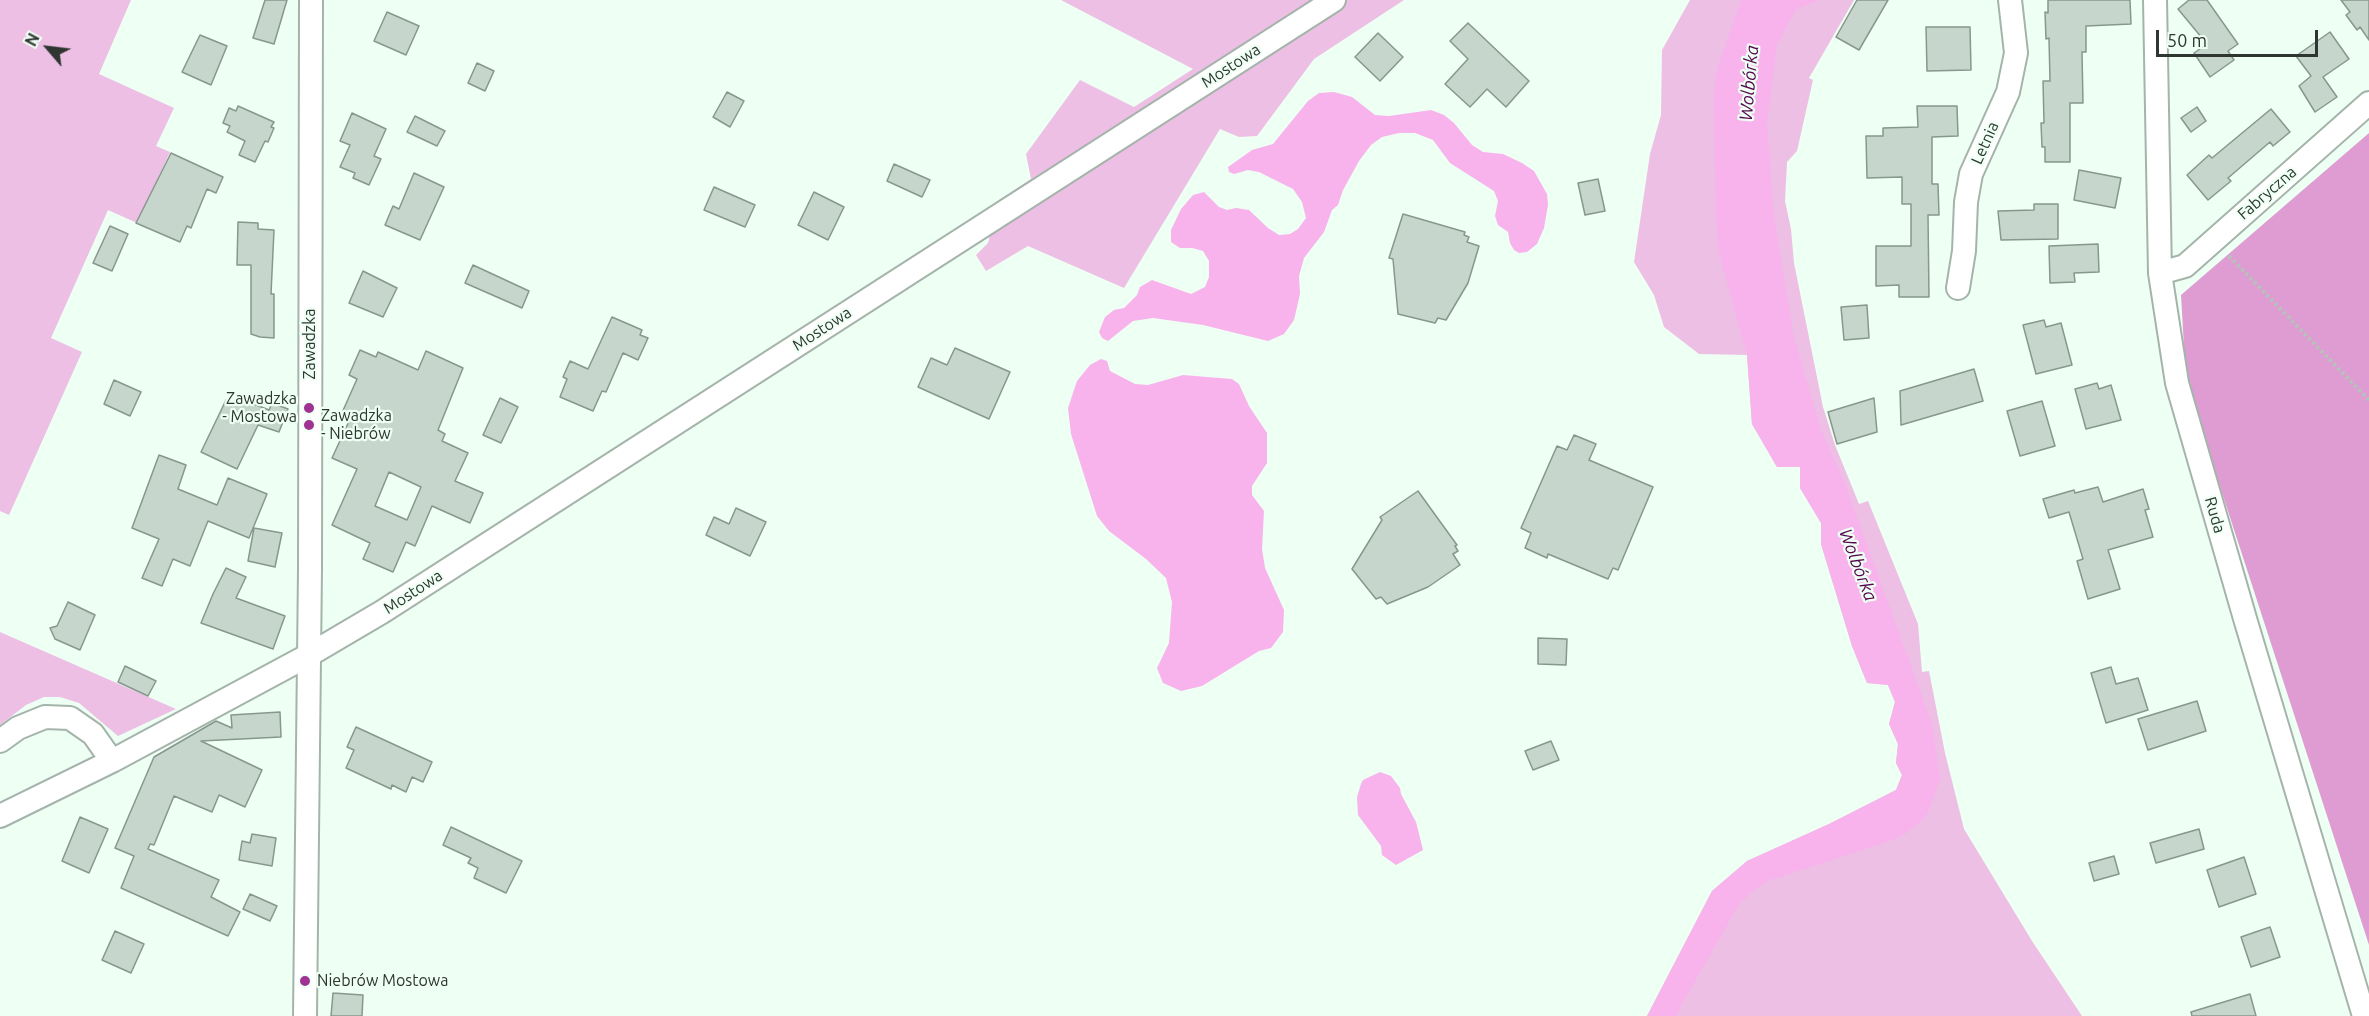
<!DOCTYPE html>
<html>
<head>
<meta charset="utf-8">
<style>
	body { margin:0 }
	#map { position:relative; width:2369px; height:1016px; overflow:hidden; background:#eefff4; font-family:Ubuntu,sans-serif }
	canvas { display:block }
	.north { position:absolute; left:18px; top:18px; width:60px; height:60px; -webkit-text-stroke:4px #eefff4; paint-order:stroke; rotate:298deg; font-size:16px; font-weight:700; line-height:24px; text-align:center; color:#2f3531 }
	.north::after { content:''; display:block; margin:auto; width:21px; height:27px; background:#2f3531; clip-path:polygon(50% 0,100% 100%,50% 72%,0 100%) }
	.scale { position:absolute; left:2156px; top:30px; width:162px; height:27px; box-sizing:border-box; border:3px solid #2f3531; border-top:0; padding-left:8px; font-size:18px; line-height:21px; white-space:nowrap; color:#2f3531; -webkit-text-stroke:4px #eefff4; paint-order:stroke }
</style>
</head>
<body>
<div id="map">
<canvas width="2369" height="1016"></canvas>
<div class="north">N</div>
<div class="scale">50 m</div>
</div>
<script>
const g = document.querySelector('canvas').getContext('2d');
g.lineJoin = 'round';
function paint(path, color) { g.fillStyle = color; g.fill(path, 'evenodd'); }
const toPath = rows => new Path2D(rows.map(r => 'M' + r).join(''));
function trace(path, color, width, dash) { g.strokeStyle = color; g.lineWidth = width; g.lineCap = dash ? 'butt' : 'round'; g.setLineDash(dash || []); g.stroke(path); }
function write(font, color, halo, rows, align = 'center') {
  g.font = font + ' Ubuntu,sans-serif'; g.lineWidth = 4.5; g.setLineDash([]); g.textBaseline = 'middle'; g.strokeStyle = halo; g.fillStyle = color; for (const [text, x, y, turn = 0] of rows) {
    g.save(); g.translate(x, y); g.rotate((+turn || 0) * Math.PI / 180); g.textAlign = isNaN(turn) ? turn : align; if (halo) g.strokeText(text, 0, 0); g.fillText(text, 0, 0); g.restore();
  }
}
const green = toPath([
	[0,0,131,0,99,74,174,108,156,146,170,152,137,223,108,210,51,338,82,352,9,515,0,511],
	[1061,0,1404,0,1314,59,1257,136,1239,137,1220,129,1124,288,1028,246,986,271,976,255,988,243,999,200,1031,179,1026,154,1080,80,1134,107,1193,69],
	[1690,0,1854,0,1809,78,1813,80,1797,151,1787,162,1785,201,1791,229,1794,263,1823,407,1835,445,1859,504,1868,501,1918,624,1922,672,1929,671,1945,753,1964,829,2032,941,2082,1016,1647,1016,1712,891,1747,861,1829,824,1896,790,1902,775,1896,763,1898,744,1889,724,1895,702,1888,685,1867,683,1852,646,1821,544,1821,523,1800,488,1800,467,1777,467,1752,424,1747,355,1699,354,1664,327,1654,295,1634,262,1650,154,1661,115,1662,50],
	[0,632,176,709,118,736,79,703,60,697,44,697,26,705,0,725]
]);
const forest = toPath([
	[2369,133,2369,945,2186,382,2181,295]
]);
const water = toPath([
	[1741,0,1819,0,1796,9,1777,45,1767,122,1774,218,1794,338,1821,430,1845,484,1932,724,1940,779,1928,812,1920,823,1906,833,1893,840,1770,880,1751,892,1738,906,1682,1004,1677,1016,1647,1016,1712,891,1747,861,1829,824,1896,790,1902,775,1896,763,1898,744,1889,724,1895,702,1888,685,1867,683,1852,646,1821,544,1821,523,1800,488,1800,467,1777,467,1752,424,1747,355,1719,253,1716,220,1714,99,1716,73],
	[1334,92,1352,97,1375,115,1389,116,1431,110,1444,115,1454,123,1472,145,1483,152,1503,154,1522,163,1534,171,1547,194,1548,205,1544,228,1537,244,1527,252,1519,253,1514,250,1510,243,1508,232,1498,225,1495,216,1498,201,1494,191,1450,163,1433,140,1415,133,1399,133,1382,137,1371,145,1359,161,1343,190,1338,205,1332,210,1324,232,1304,258,1299,276,1300,294,1294,320,1284,334,1268,341,1203,325,1153,318,1133,321,1108,341,1102,338,1099,332,1105,317,1114,310,1124,308,1137,295,1140,287,1152,280,1191,294,1205,287,1209,277,1209,261,1203,251,1192,248,1180,248,1171,242,1171,230,1181,209,1193,195,1204,192,1219,207,1227,210,1236,208,1249,210,1268,228,1279,235,1290,234,1298,229,1306,218,1302,202,1293,189,1259,172,1248,170,1234,174,1229,172,1228,167,1252,150,1273,144,1308,101,1319,93],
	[1101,359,1107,361,1110,371,1135,384,1148,385,1183,375,1232,379,1239,384,1249,406,1267,433,1267,463,1252,486,1252,495,1264,511,1262,549,1265,568,1284,610,1283,632,1271,648,1259,651,1202,686,1181,691,1163,683,1157,668,1169,643,1172,602,1166,578,1146,559,1109,531,1097,516,1071,434,1068,408,1077,381,1090,365],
	[1380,772,1391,776,1400,788,1401,794,1416,822,1423,850,1396,865,1382,855,1381,846,1358,815,1357,797,1361,784,1363,780]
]);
const building = toPath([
	[265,0,287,0,274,44,253,38,265,0],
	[1857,0,1888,0,1859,50,1836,37,1857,0],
	[2048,0,2130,0,2131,24,2086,26,2086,52,2082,52,2083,103,2070,103,2070,162,2045,162,2045,147,2042,147,2041,123,2044,123,2043,81,2050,81,2049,38,2046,39,2045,12,2048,13,2048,0],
	[2189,0,2207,0,2238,44,2228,51,2234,60,2210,77,2194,53,2207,44,2178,9,2189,0],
	[2341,0,2369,0,2369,40,2360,27,2357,30,2346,15,2350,12,2341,0],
	[387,12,419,26,406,55,374,41,387,12],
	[1468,23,1529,81,1506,107,1487,89,1470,107,1445,84,1468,59,1450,41,1468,23],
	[1926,27,1970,27,1971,70,1927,71,1926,27],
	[2330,32,2349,59,2323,77,2337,97,2315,112,2299,86,2311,76,2296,56,2330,32],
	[1378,33,1403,57,1380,81,1355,57,1378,33],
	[200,35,227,46,211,85,182,72,200,35],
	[477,63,494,71,485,91,468,83,477,63],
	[727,92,744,101,730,127,713,117,727,92],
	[238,106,274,122,271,127,274,128,268,142,265,141,255,162,239,155,245,141,227,132,230,126,223,123,229,108,236,111,238,106],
	[1917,106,1957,106,1958,136,1932,137,1932,184,1938,184,1939,215,1928,215,1929,297,1899,297,1899,285,1876,286,1876,246,1911,246,1911,204,1902,204,1902,177,1867,178,1866,136,1883,136,1883,128,1918,127,1917,106],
	[2197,107,2206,121,2191,132,2181,118,2197,107],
	[2271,109,2290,132,2273,146,2270,142,2228,178,2231,181,2208,200,2187,175,2209,155,2212,158,2271,109],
	[352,113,386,129,374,156,381,159,369,185,353,178,355,173,340,167,350,145,340,141,352,113],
	[415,116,445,131,437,146,407,132,415,116],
	[171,153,223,177,216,193,207,189,191,228,187,226,180,242,136,223,171,153],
	[894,164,930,180,922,197,887,181,894,164],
	[2079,170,2121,178,2115,208,2074,200,2079,170],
	[414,173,444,187,420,240,385,225,393,206,399,209,414,173],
	[1598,179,1605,211,1585,215,1578,183,1598,179],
	[714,187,755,205,745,227,704,210,714,187],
	[814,192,844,207,828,240,798,225,814,192],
	[2034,204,2058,204,2058,239,2001,240,1998,211,2034,210,2034,204],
	[1403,214,1465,232,1464,235,1469,237,1467,242,1479,246,1468,283,1446,320,1438,318,1435,323,1398,314,1393,259,1389,258,1403,214],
	[238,222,258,223,258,229,274,230,271,294,274,294,274,338,260,337,251,334,251,265,237,265,238,222],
	[110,226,128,234,112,271,93,263,110,226],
	[2098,244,2099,272,2074,273,2075,282,2050,283,2049,246,2098,244],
	[473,265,529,291,522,308,465,283,473,265],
	[363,271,397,288,383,317,349,303,363,271],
	[1867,305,1869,338,1844,340,1841,307,1867,305],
	[612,317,642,330,640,335,648,338,638,360,623,353,606,392,602,391,593,411,560,397,567,379,563,377,570,361,588,369,612,317],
	[2044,320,2046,327,2061,323,2072,365,2036,374,2023,325,2044,320],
	[955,348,1010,372,989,419,918,387,931,358,947,365,955,348],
	[360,350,376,357,378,352,418,370,426,351,463,368,438,430,445,434,442,441,468,453,455,481,483,493,470,523,432,506,415,546,406,542,393,572,363,559,370,543,332,525,357,469,332,458,350,419,341,415,357,379,349,375,360,350],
	[389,472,421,487,407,520,375,506,389,472],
	[1974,369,1983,401,1901,425,1900,391,1974,369],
	[114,380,141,392,130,416,104,404,114,380],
	[2097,383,2099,389,2111,385,2121,420,2086,429,2075,389,2097,383],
	[500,398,518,407,501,443,483,435,500,398],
	[1874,398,1877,432,1837,444,1828,412,1874,398],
	[241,399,269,410,272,403,288,409,279,432,258,425,237,469,201,452,226,400,239,405,241,399],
	[2042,401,2055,446,2020,456,2007,411,2042,401],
	[1574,435,1596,444,1589,460,1653,487,1618,570,1613,568,1608,579,1548,554,1547,558,1525,548,1531,533,1521,528,1557,446,1567,450,1574,435],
	[159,455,186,465,178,489,217,505,228,478,267,494,249,538,208,521,190,566,173,559,162,586,142,578,159,539,132,528,159,455],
	[2098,487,2103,502,2143,489,2149,509,2145,510,2153,537,2108,550,2120,589,2088,599,2077,561,2083,559,2069,512,2049,518,2043,499,2074,490,2075,493,2098,487],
	[1418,491,1457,545,1455,546,1458,551,1453,554,1460,565,1428,587,1387,604,1381,597,1376,599,1352,569,1382,520,1380,517,1418,491],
	[736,508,766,522,750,556,706,535,714,517,729,524,736,508],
	[254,528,282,533,275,567,248,561,254,528],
	[226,568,246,577,236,598,285,616,273,649,201,623,213,594,226,568],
	[68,602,95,615,80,650,55,639,50,628,57,626,68,602],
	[1538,638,1567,639,1566,665,1538,664,1538,638],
	[125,666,156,681,148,696,118,682,125,666],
	[2111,667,2116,684,2138,678,2148,710,2106,723,2091,673,2111,667],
	[2197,701,2206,731,2148,750,2138,719,2197,701],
	[280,712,281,737,201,741,262,770,245,807,219,795,212,812,174,796,154,845,150,844,148,849,219,880,211,897,240,912,228,936,121,888,134,856,115,848,154,757,216,721,232,728,231,715,280,712],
	[356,727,432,762,423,782,412,777,406,792,392,785,391,789,346,768,354,750,347,747,356,727],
	[1551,741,1559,760,1533,770,1525,751,1551,741],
	[80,817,108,829,89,873,62,861,80,817],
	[451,827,522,861,506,893,474,878,478,868,468,863,471,858,443,845,451,827],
	[2199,829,2204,849,2156,863,2150,843,2199,829],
	[252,834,276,838,272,866,239,860,242,841,250,843,252,834],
	[2114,856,2119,874,2094,881,2089,863,2114,856],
	[2244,857,2256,894,2219,907,2207,870,2244,857],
	[250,894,277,906,270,921,243,909,250,894],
	[2270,927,2280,957,2251,967,2241,937,2270,927],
	[115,931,144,944,131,973,102,960,115,931],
	[333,993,363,995,362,1016,331,1016,333,993],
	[2250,994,2256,1016,2192,1016,2191,1012,2250,994]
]);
const path = toPath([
	[2229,256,2369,400]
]);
const minor = toPath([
	[2155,0,2160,273,2177,383,2246,622,2364,1016],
	[2160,273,2185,266,2369,103],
	[1958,288,1964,251,1966,202,1971,174,2008,92,2016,53,2010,0],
	[0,741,18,728,45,717,70,718,93,734,112,761],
	[0,816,112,761,309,655,382,612,1334,0],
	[305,1016,310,569,311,0]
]);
const markers = [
	[309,408,6,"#9f3292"],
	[309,425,6,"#9f3292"],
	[305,981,6,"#9f3292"]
];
const streetNames = [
	["Mostowa",1231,66,-33],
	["Letnia",1985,143,-66],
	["Fabryczna",2267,193,-41],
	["Mostowa",822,329,-33],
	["Zawadzka",310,344,-90],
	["Ruda",2215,515,74],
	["Mostowa",413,592,-33]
];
const poiNames = [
	["Zawadzka",297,399,"right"],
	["- Mostowa",297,417,"right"],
	["Zawadzka",321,416],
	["- Niebrów",321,434],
	["Niebrów Mostowa",317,981]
];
const waterNames = [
	["Wolbórka",1749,83,-85],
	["Wolbórka",1858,565,69]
];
paint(green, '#edbfe4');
paint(forest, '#df9cd3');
paint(water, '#f8b3ec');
paint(building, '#c6d6cc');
trace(building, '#88978d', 1.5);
trace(minor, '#a5b4ab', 26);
trace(path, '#b4c2b9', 4, [3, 3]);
trace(minor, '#fff', 22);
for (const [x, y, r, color] of markers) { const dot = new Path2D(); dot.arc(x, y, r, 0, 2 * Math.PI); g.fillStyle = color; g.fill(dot); trace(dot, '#eefff4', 2); }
write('16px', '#2f3531', '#eefff4', streetNames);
write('16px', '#2f3531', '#eefff4', poiNames, 'left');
write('italic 18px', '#57054f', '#eefff4', waterNames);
</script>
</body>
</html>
